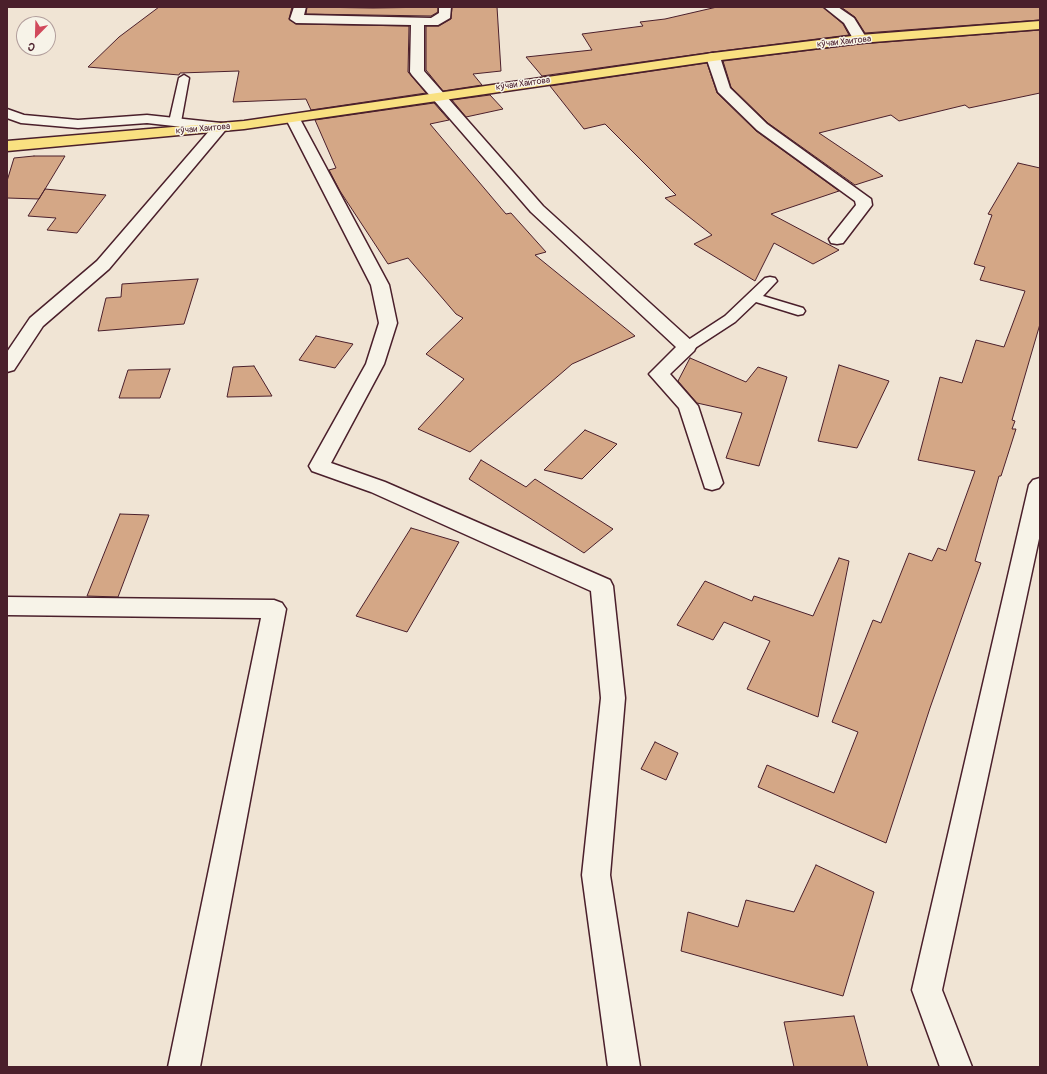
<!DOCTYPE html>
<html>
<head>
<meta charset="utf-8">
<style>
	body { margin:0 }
	#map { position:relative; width:1047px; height:1074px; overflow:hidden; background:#f0e4d4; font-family:Pangolin,sans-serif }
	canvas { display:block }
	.frame { position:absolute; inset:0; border:8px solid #4a1f2b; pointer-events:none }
	.north { position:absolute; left:16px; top:16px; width:40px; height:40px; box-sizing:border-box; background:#f7f3e8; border:1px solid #b29e9c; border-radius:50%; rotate:203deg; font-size:11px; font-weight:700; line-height:16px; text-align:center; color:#4a1f2b }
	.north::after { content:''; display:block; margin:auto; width:14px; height:18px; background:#d1495b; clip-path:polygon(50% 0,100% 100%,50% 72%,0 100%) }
</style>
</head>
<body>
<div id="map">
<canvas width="1047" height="1074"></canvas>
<div class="frame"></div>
<div class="north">С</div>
</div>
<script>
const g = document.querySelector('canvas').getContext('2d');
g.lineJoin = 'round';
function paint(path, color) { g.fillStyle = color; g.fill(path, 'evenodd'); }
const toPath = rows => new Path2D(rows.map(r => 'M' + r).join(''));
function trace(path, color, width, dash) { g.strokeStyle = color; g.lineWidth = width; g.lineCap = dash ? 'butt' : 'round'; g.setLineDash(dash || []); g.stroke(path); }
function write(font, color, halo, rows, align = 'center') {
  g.font = font + ' Pangolin,sans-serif'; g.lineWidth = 3; g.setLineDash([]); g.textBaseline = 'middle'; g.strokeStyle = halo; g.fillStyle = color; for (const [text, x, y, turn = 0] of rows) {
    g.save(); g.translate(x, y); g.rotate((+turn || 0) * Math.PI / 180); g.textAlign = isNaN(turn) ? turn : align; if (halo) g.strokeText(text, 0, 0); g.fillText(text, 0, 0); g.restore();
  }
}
const building = toPath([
	[159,7,292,7,289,19,296,24,409,26,408,72,426,93,311,110,306,99,233,102,239,71,180,73,179,75,88,67,119,37,159,7],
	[307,7,373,8,438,7,438,12,431,16,306,14,307,7],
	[452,7,497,7,501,71,473,74,482,85,443,91,426,70,426,26,439,26,451,19,452,7],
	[717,7,823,7,843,24,849,35,713,52,542,76,526,57,592,50,582,34,643,26,640,22,665,19,717,7],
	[841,7,1040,7,1040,20,865,33,855,17,841,7],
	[1040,30,1040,93,969,108,965,105,899,121,891,115,819,133,883,176,855,185,768,123,731,87,723,61,860,44,1040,30],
	[707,63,717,93,756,131,839,191,771,214,839,250,813,264,774,243,755,281,694,244,712,235,665,198,676,195,605,124,584,129,550,86,707,63],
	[490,95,503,109,466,117,452,100,490,95],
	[434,103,449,120,430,124,506,214,511,213,546,252,535,255,635,336,572,364,470,452,418,429,464,379,426,354,463,318,456,314,408,258,388,264,340,191,329,170,336,168,315,120,434,103],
	[34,156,65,156,39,199,7,198,7,181,14,158,34,156],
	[1018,163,1040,168,1040,324,1012,420,1015,421,1012,429,1016,429,1001,476,999,476,975,561,981,563,930,708,886,843,758,787,767,765,834,793,858,732,832,722,873,620,881,623,909,553,932,561,938,548,946,551,975,471,918,460,940,377,962,383,976,340,1004,347,1025,291,980,280,985,267,974,264,992,215,988,214,1018,163],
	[45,189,106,195,77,233,47,230,56,218,28,216,45,189],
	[198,279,184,324,98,331,106,298,121,297,122,284,198,279],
	[316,336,353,344,335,368,299,360,316,336],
	[690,358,746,382,758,367,787,377,759,466,726,458,742,413,697,403,678,381,690,358],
	[839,365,889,381,857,448,818,441,839,365],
	[254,366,272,396,227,397,233,367,254,366],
	[170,369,160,398,119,398,128,370,170,369],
	[585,430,617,444,582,479,544,470,585,430],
	[481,460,526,487,535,479,613,529,584,553,469,479,481,460],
	[120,514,149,515,118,597,87,596,120,514],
	[411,528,459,542,407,632,356,616,411,528],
	[839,558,849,561,818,717,747,689,770,641,724,622,713,640,677,625,705,581,752,601,754,596,813,616,839,558],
	[655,742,678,753,666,780,641,769,655,742],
	[816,865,874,892,843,996,681,951,688,912,738,927,746,900,794,912,816,865],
	[854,1016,868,1067,794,1067,784,1022,854,1016]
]);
const lane = toPath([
	[184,75,189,78,181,122,175,125,169,122,179,78,184,75],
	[770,277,775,278,777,281,763,296,803,308,805,311,803,314,798,315,756,302,735,322,692,350,682,350,680,347,682,344,725,316,765,278,770,277]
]);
const street = toPath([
	[294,7,306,7,304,15,431,18,439,13,439,7,451,7,450,18,438,25,424,25,424,71,543,206,694,343,696,347,694,351,670,374,698,406,723,483,719,488,712,490,705,488,679,408,649,374,676,347,531,212,412,75,410,72,411,25,296,23,290,19,294,7],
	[824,7,838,7,854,18,867,39,865,42,855,42,844,23,824,7],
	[713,53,718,54,720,57,730,88,767,124,871,199,872,205,843,243,837,244,831,243,829,239,856,205,855,201,757,130,718,92,706,57,708,54,713,53],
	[7,109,24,115,78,120,147,115,221,123,226,124,228,127,109,269,43,326,14,370,7,372,7,352,30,318,97,261,210,130,147,123,78,128,21,123,7,118,7,109],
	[293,115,298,116,300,119,389,285,397,323,384,364,331,463,385,482,610,580,613,586,625,698,610,875,640,1067,608,1067,582,875,601,698,591,591,371,492,312,471,309,466,366,364,379,323,371,285,286,119,288,116,293,115],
	[1040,478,1040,534,942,990,972,1067,940,1067,912,990,1029,485,1033,480,1040,478],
	[7,597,274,600,282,603,286,609,200,1067,168,1067,261,618,7,615,7,597]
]);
const primary = toPath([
	[1040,21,1040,29,860,43,713,61,244,129,7,151,7,141,244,121,713,53,860,35,1040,21]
]);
const farStreetnames = [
	["кӯчаи Хаитова",844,42,-6],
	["кӯчаи Хаитова",523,84,-8],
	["кӯчаи Хаитова",203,129,-5]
];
paint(building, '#d4a786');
trace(building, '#4a1f2b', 1);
trace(lane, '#4a1f2b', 3);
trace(street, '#4a1f2b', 3);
trace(primary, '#4a1f2b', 3);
paint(lane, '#f7f3e8');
paint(street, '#f7f3e8');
paint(primary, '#f9e181');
write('9px', '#4a1f2b', '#f7f3e8', farStreetnames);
</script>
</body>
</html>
